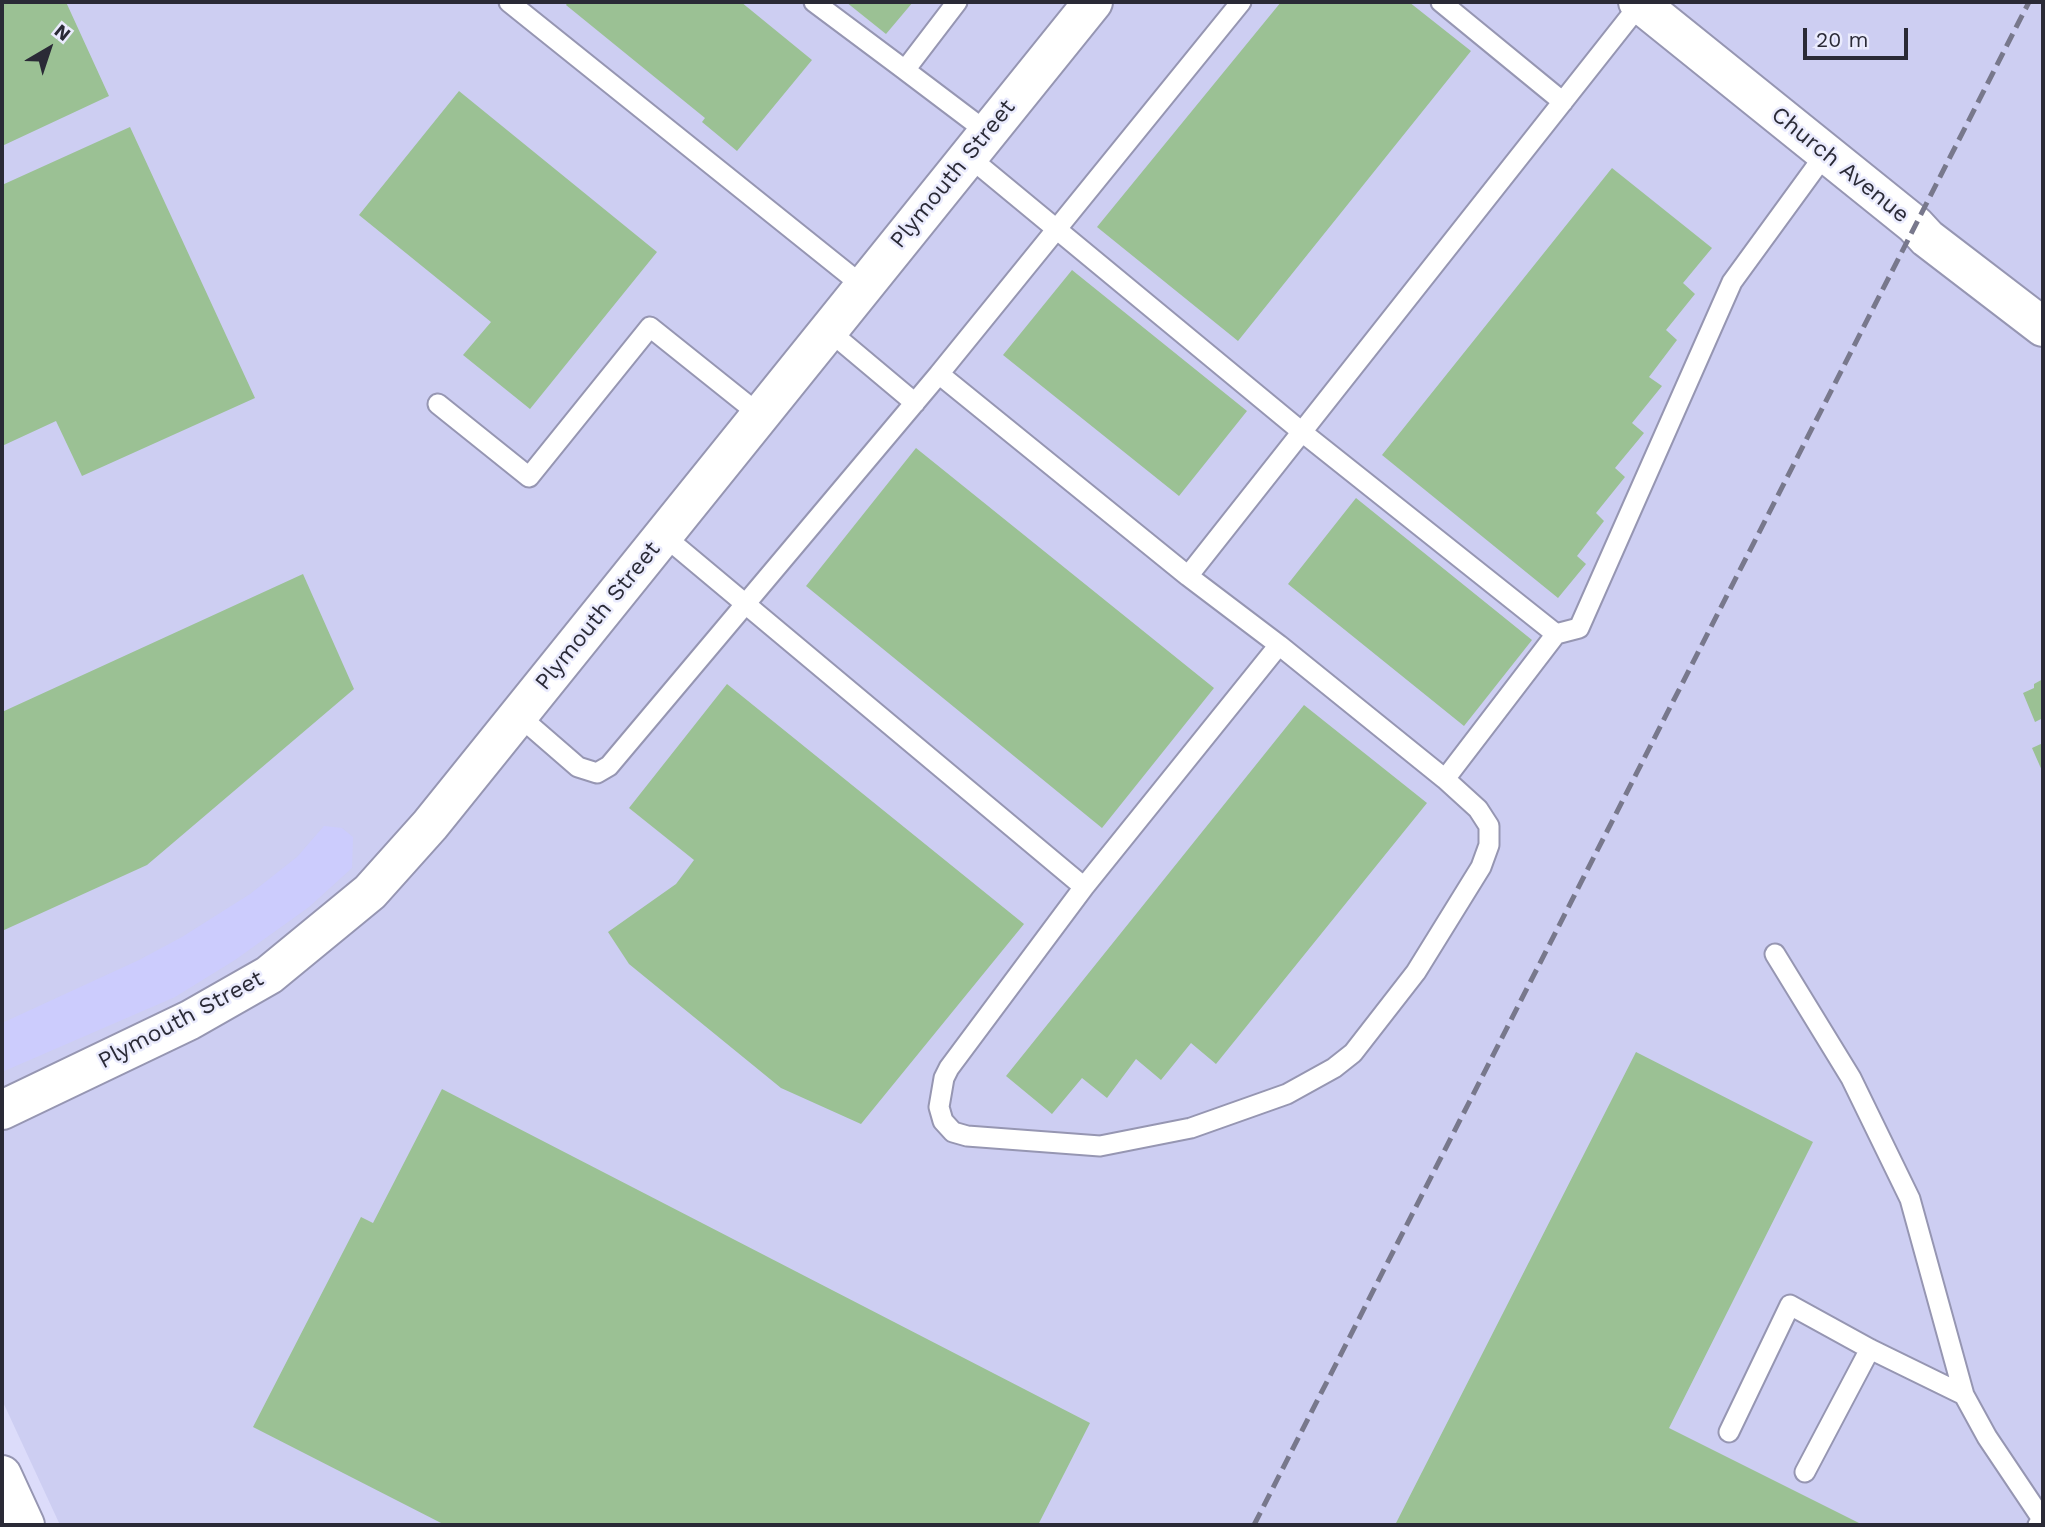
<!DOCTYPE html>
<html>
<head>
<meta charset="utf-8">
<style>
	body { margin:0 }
	#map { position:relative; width:2045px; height:1527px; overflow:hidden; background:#dcdcfa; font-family:"Work Sans",sans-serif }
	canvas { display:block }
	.frame { position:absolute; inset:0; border:4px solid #2a2a36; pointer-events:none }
	.north { position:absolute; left:14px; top:14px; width:70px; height:70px; -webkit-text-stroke:5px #eaebfd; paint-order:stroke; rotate:39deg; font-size:19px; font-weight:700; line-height:28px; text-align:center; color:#2a2a36 }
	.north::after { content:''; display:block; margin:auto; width:24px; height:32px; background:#2a2a36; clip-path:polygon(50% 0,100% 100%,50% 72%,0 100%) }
	.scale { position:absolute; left:1803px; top:28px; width:105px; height:32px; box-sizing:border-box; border:4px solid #2a2a36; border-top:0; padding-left:9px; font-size:21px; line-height:24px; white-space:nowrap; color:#2a2a36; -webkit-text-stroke:5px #eaebfd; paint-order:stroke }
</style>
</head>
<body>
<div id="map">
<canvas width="2045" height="1527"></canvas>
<div class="frame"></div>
<div class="north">N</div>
<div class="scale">20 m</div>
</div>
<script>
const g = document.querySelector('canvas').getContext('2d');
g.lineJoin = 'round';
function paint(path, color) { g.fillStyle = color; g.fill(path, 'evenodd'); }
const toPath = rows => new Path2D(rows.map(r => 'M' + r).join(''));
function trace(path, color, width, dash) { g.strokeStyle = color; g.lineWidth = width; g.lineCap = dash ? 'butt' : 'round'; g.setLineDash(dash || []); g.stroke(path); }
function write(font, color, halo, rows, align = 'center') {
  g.font = font + ' "Work Sans",sans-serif'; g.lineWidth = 5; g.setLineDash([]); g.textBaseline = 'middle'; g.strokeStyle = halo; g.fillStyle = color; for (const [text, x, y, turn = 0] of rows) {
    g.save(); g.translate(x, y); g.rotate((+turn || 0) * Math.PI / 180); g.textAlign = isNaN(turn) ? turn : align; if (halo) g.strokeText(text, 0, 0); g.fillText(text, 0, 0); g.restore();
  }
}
const built = toPath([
	[2,2,2043,2,2043,1525,60,1525,2,1400]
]);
const green = toPath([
	[324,826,342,828,353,837,352,868,309,907,235,960,175,997,2,1072,2,1023,139,960,182,937,250,894,297,857]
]);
const building = toPath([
	[2,2,66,2,109,96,2,146],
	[568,2,741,2,812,60,737,151,702,122,705,118,566,5],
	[846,2,913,2,886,34],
	[1281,2,1409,2,1471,51,1238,341,1097,227],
	[459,91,657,252,530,409,463,355,491,322,359,215],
	[130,127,255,398,82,476,56,421,2,446,2,185],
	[1612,168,1712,248,1683,283,1695,294,1666,330,1677,340,1649,377,1662,386,1632,423,1644,433,1615,468,1625,477,1596,513,1604,521,1577,556,1586,564,1558,598,1382,455],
	[1072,270,1247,411,1179,496,1003,355],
	[916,448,1214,688,1102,828,806,586],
	[1356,498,1532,640,1464,726,1288,584],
	[303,574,354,689,147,865,2,931,2,712],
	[2043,679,2043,718,2035,722,2023,693,2034,688,2034,684],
	[727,684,1024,924,861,1124,781,1088,629,964,608,932,676,884,694,860,629,808],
	[1304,705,1427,803,1216,1064,1191,1043,1161,1080,1136,1059,1107,1098,1082,1078,1052,1114,1006,1076],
	[2043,743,2043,773,2032,748],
	[1636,1052,1813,1142,1669,1428,1863,1525,1395,1525],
	[442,1089,1090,1423,1038,1525,445,1525,253,1427,361,1217,373,1223]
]);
const service = toPath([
	[509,2,863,286],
	[814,2,905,70],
	[957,2,905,70,987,132],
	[1441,2,1563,102],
	[968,156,1302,432,1556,634,1579,628,1732,282,1826,153],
	[828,330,915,403],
	[939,374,1241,2],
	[438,404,529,477,650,327,760,415],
	[663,535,1084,887,949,1068,944,1078,939,1107,943,1121,953,1132,967,1136,1100,1146,1191,1128,1287,1094,1334,1068,1353,1053,1416,972,1481,867,1489,845,1489,826,1478,809,1445,779,1279,645,1188,576],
	[518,715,578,767,597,773,609,766,939,374,1188,576,1640,4],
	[1445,779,1556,634],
	[1084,887,1279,645],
	[1775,954,1851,1078,1910,1199,1964,1395,1987,1437,2042,1519,2038,1525],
	[1729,1432,1790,1305,1870,1349,1964,1395],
	[1805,1472,1870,1349]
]);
const minor = toPath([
	[1638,2,1915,225,1927,238,2043,327],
	[2,1110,190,1020,269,975,370,892,430,825,1093,2]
]);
const tertiary = toPath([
	[2,1475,25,1525]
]);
const rail = toPath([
	[1254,1525,2029,2]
]);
const streetNames = [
	["Church Avenue",1840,165,39],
	["Plymouth Street",953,174,-51],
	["Plymouth Street",598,616,-51],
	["Plymouth Street",181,1020,-28]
];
paint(built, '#cdcef2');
paint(green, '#ccccfd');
paint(building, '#9bc194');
trace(service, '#9696b2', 23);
trace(minor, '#9696b2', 42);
trace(tertiary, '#9696b2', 42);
trace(service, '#fff', 19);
trace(minor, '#fff', 38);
trace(tertiary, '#fff', 38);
trace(rail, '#78788c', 5, [14, 7]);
write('23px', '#2a2a36', '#eaebfd', streetNames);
</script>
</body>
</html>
